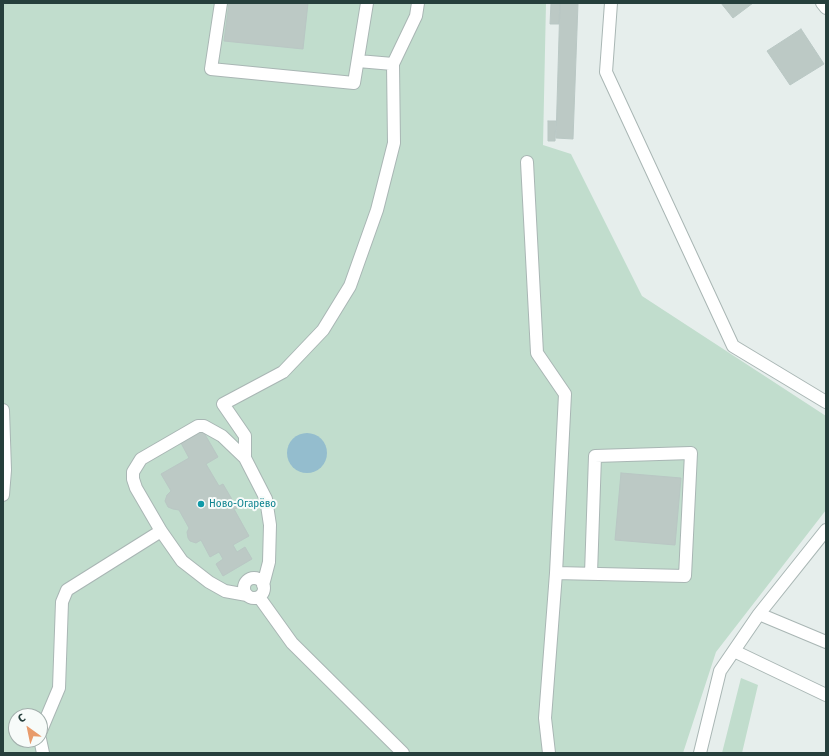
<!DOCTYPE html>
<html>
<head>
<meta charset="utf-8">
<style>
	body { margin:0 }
	#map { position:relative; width:829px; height:756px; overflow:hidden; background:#e6eeec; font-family:"Fira Sans",sans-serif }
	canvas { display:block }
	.frame { position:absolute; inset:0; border:4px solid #263f3c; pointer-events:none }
	.north { position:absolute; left:8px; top:708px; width:40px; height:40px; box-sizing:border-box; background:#f7fbf9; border:1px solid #a3b0ad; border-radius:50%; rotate:327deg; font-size:11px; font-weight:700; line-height:16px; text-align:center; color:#263f3c }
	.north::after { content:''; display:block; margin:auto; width:14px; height:18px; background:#e89b6b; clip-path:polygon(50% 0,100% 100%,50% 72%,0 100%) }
</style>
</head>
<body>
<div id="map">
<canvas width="829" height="756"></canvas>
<div class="frame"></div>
<div class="north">С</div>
</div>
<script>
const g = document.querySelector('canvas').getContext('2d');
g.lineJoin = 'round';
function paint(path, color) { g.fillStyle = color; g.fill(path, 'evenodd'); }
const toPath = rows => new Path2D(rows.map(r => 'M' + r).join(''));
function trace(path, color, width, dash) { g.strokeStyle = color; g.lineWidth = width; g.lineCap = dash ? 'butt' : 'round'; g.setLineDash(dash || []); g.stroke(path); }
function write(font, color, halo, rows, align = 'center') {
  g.font = font + ' "Fira Sans",sans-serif'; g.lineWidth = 4; g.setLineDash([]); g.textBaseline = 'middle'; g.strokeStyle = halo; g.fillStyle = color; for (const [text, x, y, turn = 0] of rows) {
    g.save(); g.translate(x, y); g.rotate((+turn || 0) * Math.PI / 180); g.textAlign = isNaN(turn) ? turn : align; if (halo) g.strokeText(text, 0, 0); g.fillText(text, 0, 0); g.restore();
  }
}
const green = toPath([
	[3,3,546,3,543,145,571,154,642,296,826,416,826,510,716,652,683,753,3,753],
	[16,716,40,716,40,740,16,740],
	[741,678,758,685,742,753,722,753]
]);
const water = toPath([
	'287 453a20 20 0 1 1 40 0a20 20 0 1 1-40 0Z'
]);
const building = toPath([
	[229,3,308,3,303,49,224,41,229,3],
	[551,3,560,4,559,24,550,24,551,3],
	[560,3,578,3,573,139,556,138,560,3],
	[721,3,753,3,733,18,721,3],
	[801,29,824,64,790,85,767,51,801,29],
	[548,121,556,121,555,141,548,141,548,121],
	[203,431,218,457,206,464,219,486,223,484,237,508,234,509,249,536,233,545,237,552,245,547,252,559,223,576,216,564,223,559,219,552,210,557,201,540,196,543,190,541,188,538,187,532,189,528,179,510,173,509,168,507,165,501,167,495,171,491,161,474,189,458,181,443,203,431],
	[621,473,681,478,675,545,615,540,621,473]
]);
const minor = toPath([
	[221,3,211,69,354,83,367,3],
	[611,3,606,72,733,346,826,402],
	[822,3,826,8],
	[393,64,416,16,418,3],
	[527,162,537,353,565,394,556,573,545,718,549,753],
	[3,410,5,470,3,495],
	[245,458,245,436,223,404,283,372,323,330,350,286,377,210,394,143,393,64,358,61],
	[556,573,685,576,691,453,595,456,591,574],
	'244 588a10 10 0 1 1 20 0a10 10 0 1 1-20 0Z',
	[247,595,225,591,209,582,182,561,161,531,136,488,133,479,133,472,141,459,198,426,204,426,222,436,245,458,266,499,270,525,269,562,263,585],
	[259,597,292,643,403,753],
	[759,614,826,642],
	[734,651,826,695],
	[40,733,59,688,62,602,67,590,161,531],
	[40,739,43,753],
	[700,753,720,671,759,614,826,530]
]);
const markers = [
	[201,504,4,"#0f9aa8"]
];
const cultureNames = [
	["Ново-Огарёво",209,504]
];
paint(green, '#c1ddcd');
paint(water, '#94bdce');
paint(building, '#bcc9c5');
trace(building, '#b9c7c4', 1);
trace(minor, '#a9b6b4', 14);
trace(minor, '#fff', 12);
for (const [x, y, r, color] of markers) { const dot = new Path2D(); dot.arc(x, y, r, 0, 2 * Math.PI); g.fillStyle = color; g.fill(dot); trace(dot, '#f7fbf9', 1.5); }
write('10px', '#0d838f', '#f7fbf9', cultureNames, 'left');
</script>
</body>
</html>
